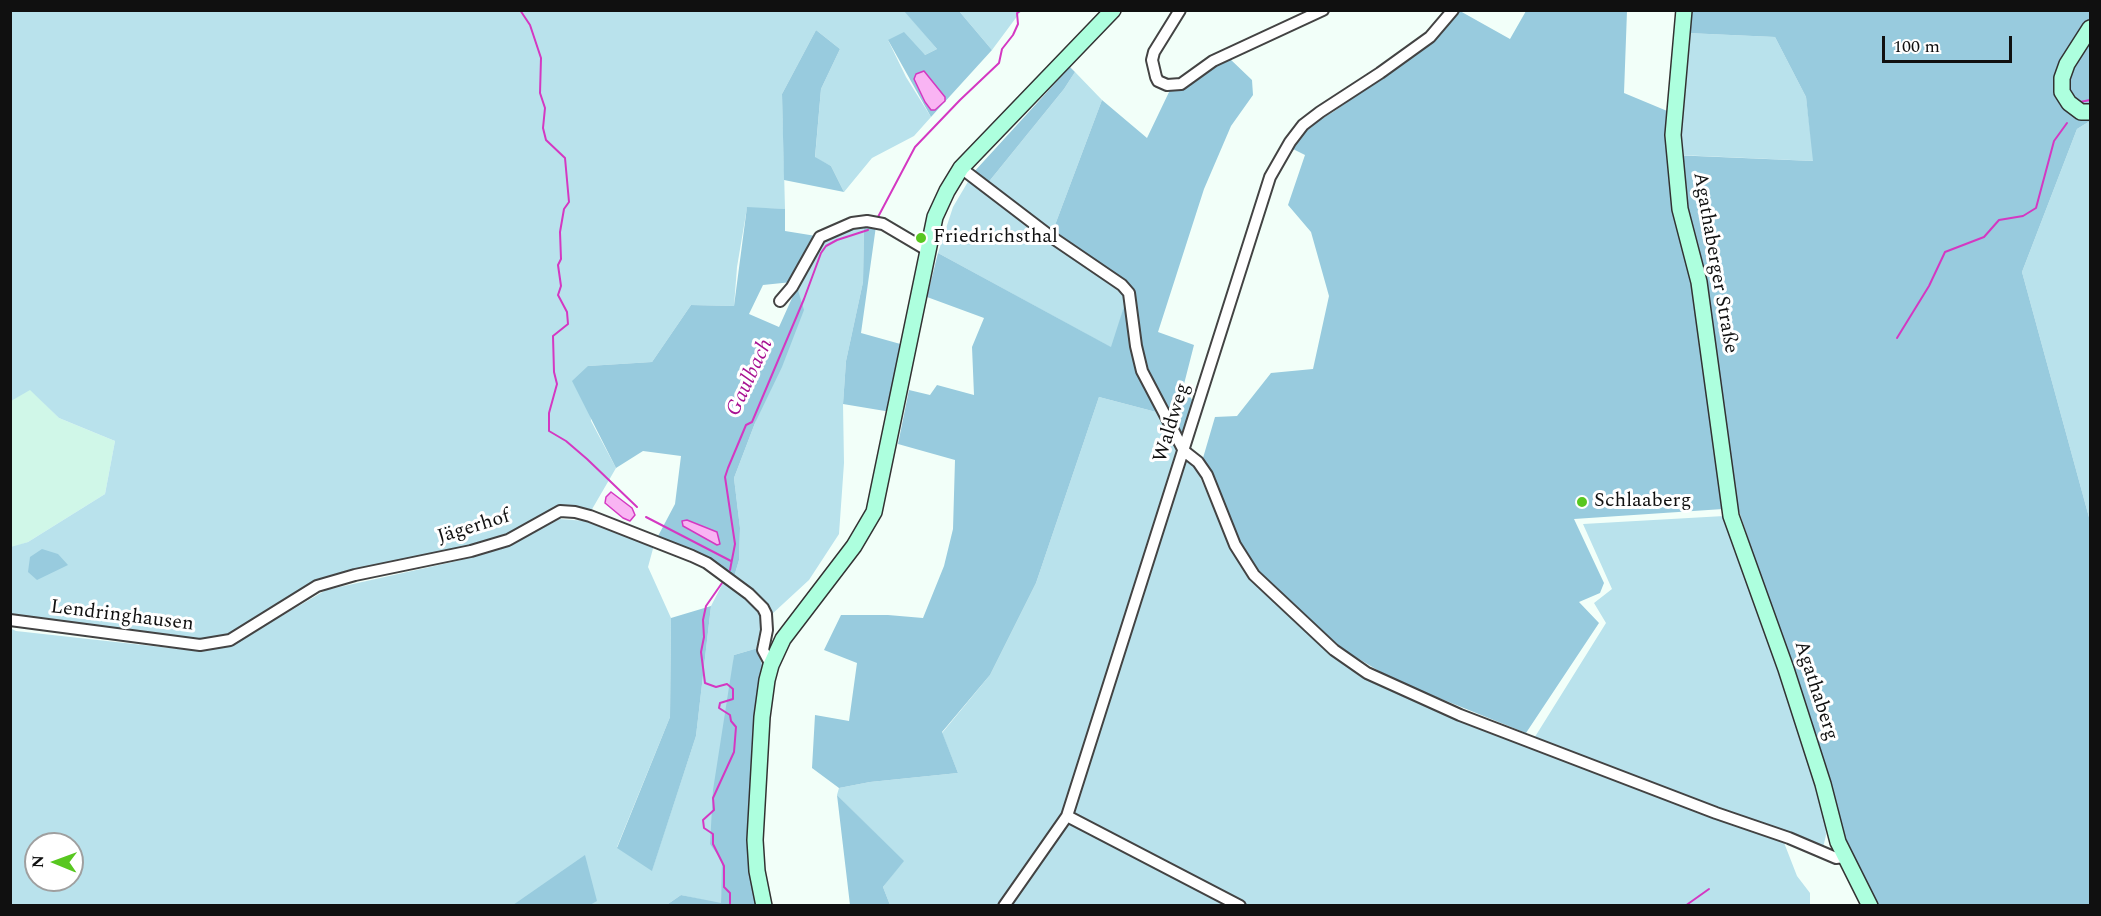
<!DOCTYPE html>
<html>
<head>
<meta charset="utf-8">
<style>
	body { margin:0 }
	#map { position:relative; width:2101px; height:916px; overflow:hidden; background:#f2fff9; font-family:Spectral,serif }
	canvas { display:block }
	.frame { position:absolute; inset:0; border:12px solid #101010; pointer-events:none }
	.north { position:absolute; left:24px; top:832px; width:60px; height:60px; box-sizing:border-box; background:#fff; border:2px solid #9f9f9f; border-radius:50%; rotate:271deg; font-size:16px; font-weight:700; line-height:24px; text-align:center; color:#101010 }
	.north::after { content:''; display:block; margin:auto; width:21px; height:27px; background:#58c720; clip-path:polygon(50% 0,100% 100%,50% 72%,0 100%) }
	.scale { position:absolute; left:1882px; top:36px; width:130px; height:27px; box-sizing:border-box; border:3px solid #101010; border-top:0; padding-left:8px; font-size:18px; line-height:21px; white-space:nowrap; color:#101010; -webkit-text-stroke:4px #fff; paint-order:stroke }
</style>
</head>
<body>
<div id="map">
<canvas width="2101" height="916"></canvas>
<div class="frame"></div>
<div class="north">N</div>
<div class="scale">100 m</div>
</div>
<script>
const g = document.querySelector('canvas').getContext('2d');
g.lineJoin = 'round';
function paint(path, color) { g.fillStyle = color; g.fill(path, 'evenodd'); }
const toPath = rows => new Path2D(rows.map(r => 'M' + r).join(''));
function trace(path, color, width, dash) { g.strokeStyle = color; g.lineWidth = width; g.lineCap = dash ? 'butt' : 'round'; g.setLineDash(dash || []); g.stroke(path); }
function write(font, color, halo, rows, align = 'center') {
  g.font = font + ' Spectral,serif'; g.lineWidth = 6; g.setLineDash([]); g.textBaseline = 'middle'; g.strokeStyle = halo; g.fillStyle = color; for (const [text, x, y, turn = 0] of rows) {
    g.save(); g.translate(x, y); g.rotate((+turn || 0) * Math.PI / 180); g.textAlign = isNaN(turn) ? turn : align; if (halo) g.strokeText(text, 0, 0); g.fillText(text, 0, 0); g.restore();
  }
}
const farmland = toPath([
	[30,389,59,418,115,441,105,494,28,542,11,548,10,401]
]);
const green = toPath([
	[904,10,937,49,925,55,888,40,906,77,931,117,914,136,872,158,844,192,831,166,815,158,821,89,840,49,816,30,782,94,785,209,747,208,737,267,734,306,691,305,652,362,588,366,591,421,616,468,591,511,546,513,502,537,452,551,336,574,311,583,227,635,201,640,11,614,11,547,28,542,105,494,115,441,59,418,30,390,11,401,11,11],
	[959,11,1021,11,992,50],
	[1687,33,1775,37,1806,97,1814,161,1679,155],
	[1075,72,1102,100,1052,233,987,184,1064,89],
	[2090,121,2090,521,2022,272,2077,129],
	[969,180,1124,290,1127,297,1112,348,938,253,953,207],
	[864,225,863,282,846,361,843,404,844,463,839,534,809,580,771,615,734,577,739,560,740,528,734,478,755,423,797,287,822,241,847,228],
	[1099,397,1160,413,1181,450,1063,816,998,905,890,905,883,887,903,861,837,795,839,788,870,782,958,773,942,733,990,675,1036,583],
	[1186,459,1196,468,1227,539,1251,576,1326,650,1356,673,1459,720,1589,770,1783,840,1797,876,1810,893,1810,905,1246,905,1073,813],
	[1724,516,1766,622,1824,805,1826,835,1823,848,1718,811,1533,740,1606,623,1594,603,1612,589,1583,524],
	[560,519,586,521,654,545,648,567,671,618,670,717,617,847,652,870,696,736,711,606,725,579,759,608,764,623,758,648,734,655,721,904,681,895,665,906,11,905,10,628,16,631,179,649,202,651,230,646,326,590,457,561,501,549],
	[36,844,72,844,72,880,36,880],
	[1069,820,1235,906,1008,906,1044,857]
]);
const forest = toPath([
	[904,11,959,11,992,50,931,117,888,40,904,32,925,55,937,49],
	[1460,11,1510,39,1526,11,1627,11,1624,93,1672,113,1672,155,1813,161,1806,97,1775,37,1687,33,1688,11,2090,11,2090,20,2059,70,2054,87,2060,105,2074,116,2090,120,2090,121,2077,129,2022,272,2090,521,2090,905,1870,905,1845,857,1791,666,1738,508,1574,519,1604,583,1600,593,1579,602,1599,623,1526,733,1394,680,1344,650,1253,568,1230,527,1203,458,1215,417,1237,416,1271,373,1313,369,1329,296,1311,232,1288,205,1305,155,1291,148,1306,128,1333,112,1426,46],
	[816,30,840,49,821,89,815,157,831,166,844,192,784,180,782,94],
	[2090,36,2090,106,2086,106,2073,101,2067,87,2070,71],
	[1229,58,1252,80,1253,95,1231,126,1204,189,1158,332,1194,345,1183,388,1194,402,1182,442,1145,370,1132,288,1052,233,1102,100,1147,138,1170,90,1188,84,1214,65],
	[1070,67,1075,72,1064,89,987,184,973,173],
	[747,207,785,209,785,231,816,236,792,282,763,285,749,314,779,327,797,287,804,310,782,367,755,423,734,478,740,528,739,560,734,577,657,538,675,504,681,456,643,451,616,468,572,381,588,366,652,362,691,305,734,306],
	[864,225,876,226,861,333,904,345,891,412,843,404,846,361,863,282],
	[938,253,1111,347,1127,297,1133,347,1160,413,1099,397,1036,583,990,675,942,732,958,773,870,782,839,788,812,768,815,715,849,721,857,663,824,650,841,615,888,615,923,618,944,566,953,529,955,460,898,444,909,390,930,395,937,385,974,395,972,347,984,318,927,297],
	[42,549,58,554,68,565,37,580,28,572,30,557],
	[711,606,696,736,652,871,617,848,670,717,671,618],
	[758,648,759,656,764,670,757,905,665,906,681,895,721,903,722,861,710,844,713,790,734,655],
	[837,795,904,861,883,887,890,905,850,905],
	[585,855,597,901,590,905,513,905]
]);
const water = toPath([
	[924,71,945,97,945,101,935,110,931,110,925,102,914,79,916,74,924,71],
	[611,492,632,508,635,515,630,521,623,518,605,503,606,497,611,492],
	[687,520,717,532,720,544,717,545,683,526,682,521,687,520]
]);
const stream = toPath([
	[520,10,530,25,541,58,540,93,545,108,543,128,546,140,565,158,569,202,564,209,560,232,561,259,558,265,561,286,558,295,567,312,568,324,553,336,554,372,557,384,549,413,549,431,566,441,587,459,637,507],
	[2080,102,2090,100],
	[878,217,915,147,960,100,999,63,1002,49,1013,35,1018,24,1017,13,1022,10],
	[1897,338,1929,286,1945,252,1984,237,1999,220,2023,216,2036,208,2054,141,2067,123],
	[646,517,731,561],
	[730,570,735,544,725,477,728,468,746,425,752,422,804,299,821,253,826,246,837,240,868,230],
	[722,583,706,606,703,620,704,637,701,652,705,683,716,687,727,684,733,689,733,699,720,703,719,708,730,715,731,721,736,727,734,752,713,798,714,810,703,820,704,828,713,834,713,844,724,866,724,887,730,893,730,906],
	[1685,906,1709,889]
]);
const street = toPath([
	[1180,10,1154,52,1152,60,1156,77,1158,81,1167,85,1181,84,1213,61,1323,10],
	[961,168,1050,236,1122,285,1129,293,1136,346,1142,371,1184,451,1198,462,1207,475,1235,545,1254,575,1334,650,1367,673,1460,715,1716,813,1789,838,1836,858,1845,857],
	[780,301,792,287,820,237,852,223,867,221,883,224,927,250],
	[10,620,200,645,230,640,317,586,355,575,471,551,508,540,560,511,575,512,590,516,692,556,707,563,749,594,763,608,766,614,767,630,763,650,771,665],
	[1067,816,1240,906],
	[1004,906,1067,816,1270,177,1290,142,1303,125,1320,112,1380,73,1430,37,1453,10]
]);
const secondary = toPath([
	[1684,10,1673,135,1680,209,1699,282,1731,516,1786,669,1823,784,1838,842,1870,906],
	[2090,28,2067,64,2062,78,2062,92,2069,103,2081,112,2090,112],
	[764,906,757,871,755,840,762,717,767,680,771,665,783,639,854,546,874,512,935,217,947,191,961,168,1113,10]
]);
const markers = [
	[921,238,6,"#58c720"],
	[1582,502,6,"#58c720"]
];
const poiNames = [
	["Friedrichsthal",933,238],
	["Schlaaberg",1594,502]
];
const streetNames = [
	["Agathaberger Straße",1714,263,80],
	["Waldweg",1173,423,-73],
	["Jägerhof",474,528,-17],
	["Lendringhausen",122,617,7],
	["Agathaberg",1815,691,72]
];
const waterNames = [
	["Gaulbach",751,378,-65]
];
paint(farmland, '#d0f7e8');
paint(green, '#b9e2ec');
paint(forest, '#98cbde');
paint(water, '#f9b4f3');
trace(water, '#d438c2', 1.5);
trace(stream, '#d438c2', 2);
trace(street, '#434343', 14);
trace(secondary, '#323232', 18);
trace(street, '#fff', 10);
trace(secondary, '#adffde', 15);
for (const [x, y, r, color] of markers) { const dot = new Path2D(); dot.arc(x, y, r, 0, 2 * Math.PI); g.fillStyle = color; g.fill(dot); trace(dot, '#fff', 2); }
write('20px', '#101010', '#fff', poiNames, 'left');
write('20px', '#101010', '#fff', streetNames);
write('italic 21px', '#a81292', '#fff', waterNames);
</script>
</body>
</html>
